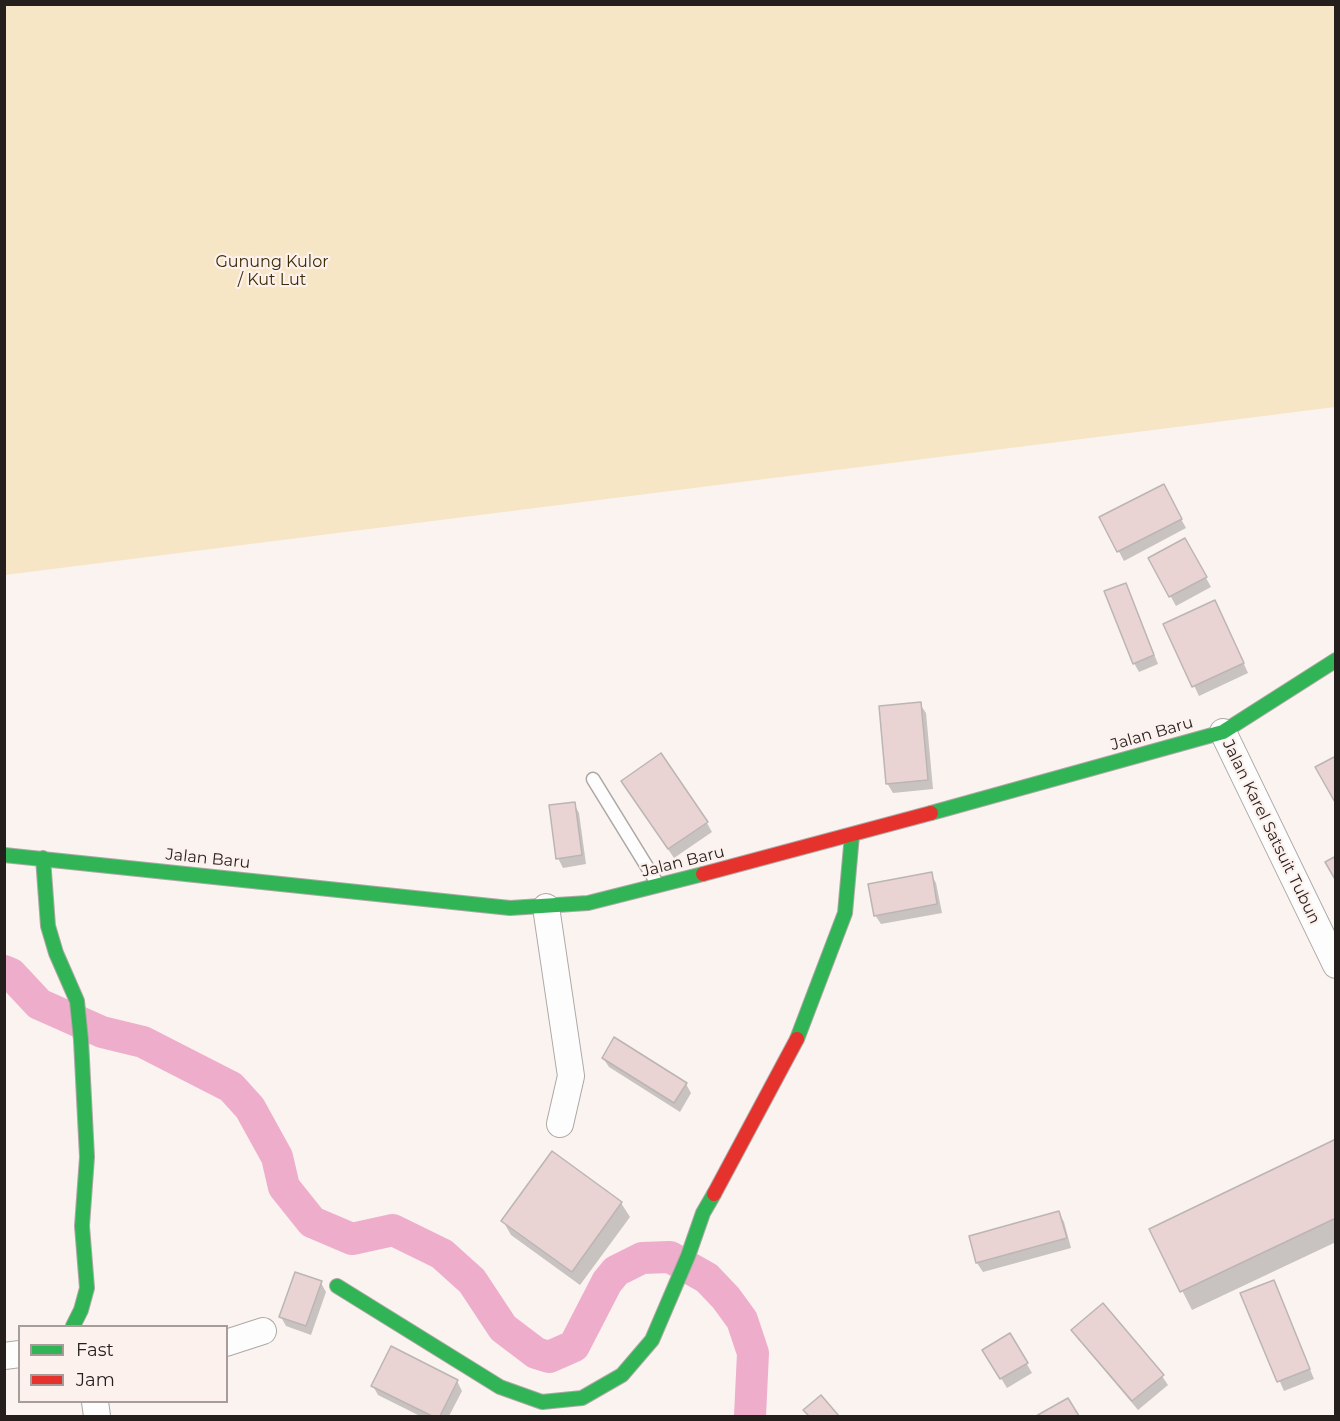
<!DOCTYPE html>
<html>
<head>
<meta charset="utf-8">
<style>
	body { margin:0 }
	#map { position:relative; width:1340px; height:1421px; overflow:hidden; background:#faf3f0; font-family:Montserrat,sans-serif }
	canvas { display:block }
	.frame { position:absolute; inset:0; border:6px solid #241e1d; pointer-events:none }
	.legend { position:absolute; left:18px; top:1325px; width:210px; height:78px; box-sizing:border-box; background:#fdf1ed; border:2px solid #a69d9a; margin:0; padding:8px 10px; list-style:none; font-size:18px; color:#241e1d }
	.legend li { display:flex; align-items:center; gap:12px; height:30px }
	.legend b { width:30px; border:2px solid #a69d9a }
</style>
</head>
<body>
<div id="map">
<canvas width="1340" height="1421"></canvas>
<div class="frame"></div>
<ul class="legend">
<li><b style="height:8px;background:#30b455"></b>Fast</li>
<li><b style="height:8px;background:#e5322d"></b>Jam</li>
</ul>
</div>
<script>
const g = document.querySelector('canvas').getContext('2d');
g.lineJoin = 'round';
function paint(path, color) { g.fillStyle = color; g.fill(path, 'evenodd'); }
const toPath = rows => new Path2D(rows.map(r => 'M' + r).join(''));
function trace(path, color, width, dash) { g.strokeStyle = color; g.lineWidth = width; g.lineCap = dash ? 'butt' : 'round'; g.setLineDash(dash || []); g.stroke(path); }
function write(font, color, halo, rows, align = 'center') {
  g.font = font + ' Montserrat,sans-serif'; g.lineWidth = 4.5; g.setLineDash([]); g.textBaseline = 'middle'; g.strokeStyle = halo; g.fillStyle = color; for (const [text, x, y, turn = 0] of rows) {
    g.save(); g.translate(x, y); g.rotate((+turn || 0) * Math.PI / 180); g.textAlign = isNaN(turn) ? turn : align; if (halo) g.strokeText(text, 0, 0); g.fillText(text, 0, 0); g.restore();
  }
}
const green = toPath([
	[4,5,1335,5,1335,407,5,575]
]);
const shadow = toPath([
	[1168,495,1186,528,1124,561,1101,518],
	[1185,540,1211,587,1176,606,1150,559],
	[1130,594,1158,664,1139,672,1134,663],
	[1220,611,1248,673,1199,696,1165,624],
	[920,704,926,713,933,789,893,793,887,783],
	[628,790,707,823,712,832,674,858],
	[574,804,579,813,586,864,563,868,558,858],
	[931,874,936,883,942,913,881,924,875,915],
	[603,1058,686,1084,691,1093,680,1112,609,1067],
	[1336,1141,1336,1242,1192,1310,1151,1229],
	[621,1203,630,1217,580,1285,511,1235,503,1221],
	[1059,1213,1064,1222,1071,1248,983,1272,977,1263],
	[321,1283,326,1292,311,1335,286,1326,281,1317],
	[1278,1291,1314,1379,1284,1391,1242,1294],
	[1073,1330,1162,1376,1168,1385,1138,1410,1078,1339],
	[1010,1335,1032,1373,1007,1388,984,1350],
	[457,1381,462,1391,449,1416,420,1416,378,1395,373,1386],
	[1068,1400,1077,1416,1039,1416]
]);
const canal = toPath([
	[4,971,11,974,39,1004,102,1032,143,1042,231,1087,250,1108,277,1157,284,1187,312,1222,352,1239,393,1230,442,1254,472,1281,503,1328,536,1353,549,1357,574,1346,607,1282,616,1271,642,1258,670,1257,707,1278,726,1298,742,1320,753,1353,750,1416]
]);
const building = toPath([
	[1164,484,1182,519,1117,552,1099,517,1164,484],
	[1185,538,1207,577,1169,597,1148,558,1185,538],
	[1126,583,1154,655,1133,664,1104,591,1126,583],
	[1215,600,1244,663,1192,687,1163,624,1215,600],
	[921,702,928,780,886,784,879,706,921,702],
	[661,753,708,822,668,849,621,781,661,753],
	[1336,756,1336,804,1315,767,1336,756],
	[575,802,582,855,556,859,549,805,575,802],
	[1336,856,1336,881,1325,862,1336,856],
	[932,872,937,904,874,916,868,884,932,872],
	[614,1037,687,1083,674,1103,602,1058,614,1037],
	[1336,1139,1336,1218,1180,1292,1149,1229,1336,1139],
	[552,1151,622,1202,572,1272,501,1221,552,1151],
	[1059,1211,1067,1238,976,1263,969,1236,1059,1211],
	[295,1272,322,1281,306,1326,279,1317,295,1272],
	[1274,1280,1310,1369,1277,1382,1240,1293,1274,1280],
	[1103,1303,1164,1375,1132,1401,1071,1330,1103,1303],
	[1010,1333,1028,1363,1000,1379,982,1350,1010,1333],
	[391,1346,458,1380,440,1416,432,1416,371,1386,391,1346],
	[821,1395,839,1416,809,1416,803,1410,821,1395],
	[1068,1398,1079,1416,1036,1416,1068,1398]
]);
const lane = toPath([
	[593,779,657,883]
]);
const street = toPath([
	[1223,732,1336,965],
	[546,907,571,1076,560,1124],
	[226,1343,263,1331],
	[4,1356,20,1354],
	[95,1402,97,1416]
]);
const fast = toPath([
	[931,813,1223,732,1336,660],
	[4,855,510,908,588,903,703,874],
	[43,858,48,926,56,953,77,1001,81,1040,87,1157,82,1226,87,1288,81,1310,73,1326],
	[797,1039,845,913,852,835],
	[337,1286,500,1387,542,1402,582,1398,622,1375,652,1340,688,1256,703,1213,714,1194]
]);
const jam = toPath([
	[703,874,931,813],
	[714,1194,797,1039]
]);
const parkNames = [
	["Gunung Kulor",272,262],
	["/ Kut Lut",272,280]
];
const streetNames = [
	["Jalan Baru",1152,734,-16],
	["Jalan Karel Satsuit Tubun",1271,832,64],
	["Jalan Baru",208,859,6],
	["Jalan Baru",683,862,-14]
];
paint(green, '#f6e6c5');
paint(shadow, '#0003');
trace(canal, '#eeadcb', 32);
paint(building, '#ead3d3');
trace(building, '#bbb5b4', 1.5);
trace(lane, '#ada8a5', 15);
trace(street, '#ada8a5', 28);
trace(fast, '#ada8a5', 16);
trace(jam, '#ada8a5', 16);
trace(lane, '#fefdfd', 12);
trace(street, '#fefdfd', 26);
trace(fast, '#30b455', 14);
trace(jam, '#e5322d', 14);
write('16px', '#3a2b00', '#fdf1ed', parkNames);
write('16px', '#241e1d', '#fdf1ed', streetNames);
</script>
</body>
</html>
